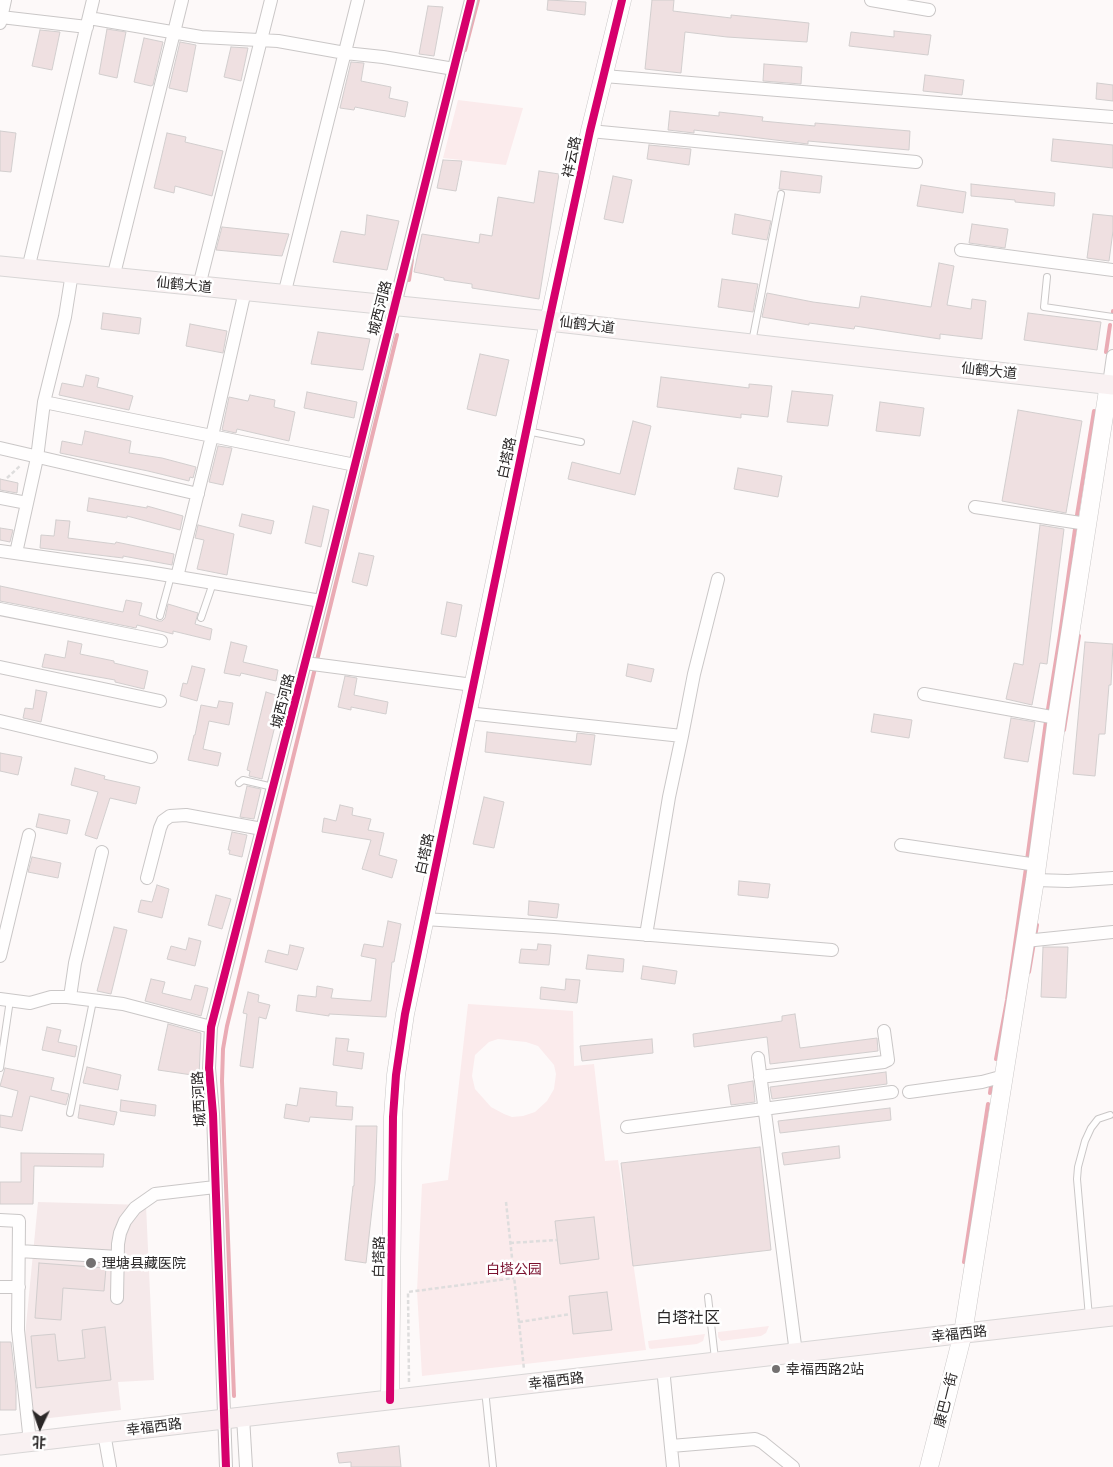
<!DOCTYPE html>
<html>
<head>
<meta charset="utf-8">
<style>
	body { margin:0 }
	#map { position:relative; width:1113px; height:1467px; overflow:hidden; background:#fdf9f9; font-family:Lato,"Noto Sans SC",sans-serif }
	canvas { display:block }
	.north { position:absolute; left:15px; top:1402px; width:50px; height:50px; -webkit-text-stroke:4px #fff; paint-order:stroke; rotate:183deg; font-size:14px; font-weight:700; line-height:20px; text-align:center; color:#2b2828 }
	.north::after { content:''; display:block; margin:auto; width:18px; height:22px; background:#2b2828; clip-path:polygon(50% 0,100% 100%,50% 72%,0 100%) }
</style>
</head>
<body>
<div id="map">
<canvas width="1113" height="1467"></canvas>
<div class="north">北</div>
</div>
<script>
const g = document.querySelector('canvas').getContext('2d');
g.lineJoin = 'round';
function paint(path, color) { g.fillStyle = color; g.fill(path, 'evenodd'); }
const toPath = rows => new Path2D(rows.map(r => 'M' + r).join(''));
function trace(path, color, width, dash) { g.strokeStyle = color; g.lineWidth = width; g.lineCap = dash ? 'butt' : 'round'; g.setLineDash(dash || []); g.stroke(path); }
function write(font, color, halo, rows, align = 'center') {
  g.font = font + ' Lato,"Noto Sans SC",sans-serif'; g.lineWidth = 5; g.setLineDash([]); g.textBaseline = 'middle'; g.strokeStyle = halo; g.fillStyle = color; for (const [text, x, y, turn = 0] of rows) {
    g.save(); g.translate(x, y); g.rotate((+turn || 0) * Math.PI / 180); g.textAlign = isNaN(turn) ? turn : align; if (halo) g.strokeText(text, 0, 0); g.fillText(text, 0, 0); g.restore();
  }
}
const built = toPath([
	[38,1202,146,1205,154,1380,118,1382,121,1410,32,1420,24,1346]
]);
const green = toPath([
	[458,100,523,108,506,165,443,158],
	[468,1004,573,1011,574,1066,594,1064,605,1161,618,1160,646,1350,422,1376,417,1291,422,1184,448,1180],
	[498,1039,526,1042,538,1046,554,1065,556,1074,554,1089,547,1101,535,1112,523,1116,512,1117,504,1114,491,1107,475,1089,472,1076,475,1055,489,1042],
	[769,1326,766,1333,761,1336,721,1341,718,1337,718,1332],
	[705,1334,703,1341,697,1344,651,1349,649,1348,648,1341]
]);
const stream = toPath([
	[465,50,478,0],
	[409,280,412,260],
	[1113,313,1113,311],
	[1106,352,1110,325],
	[1077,515,1094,411],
	[1048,709,1060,635,1075,529],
	[1064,730,1079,636],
	[1027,860,1046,721],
	[1029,972,1037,925],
	[996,1059,1007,1000,1026,868],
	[990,1093,991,1086],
	[964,1262,988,1104],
	[234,1396,222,1081,223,1049,227,1026,397,335]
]);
const building = toPath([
	[548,0,586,2,585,15,547,10,548,0],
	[652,0,674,0,673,11,731,18,731,15,809,23,807,42,727,37,685,32,681,73,645,69,652,0],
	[428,6,443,7,434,56,419,54,428,6],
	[107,29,126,32,117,78,99,74,107,29],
	[40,30,60,32,52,70,32,66,40,30],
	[894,31,931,35,928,55,849,46,851,32,894,37,894,31],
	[144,38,163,42,153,85,151,86,134,82,144,38],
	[180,42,196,45,187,92,169,88,180,42],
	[231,47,248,48,241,81,224,77,231,47],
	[351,62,364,63,361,81,391,87,389,98,408,102,405,117,355,107,354,110,340,108,351,62],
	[764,64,802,67,801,84,763,81,764,64],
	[925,75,964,80,962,95,923,91,925,75],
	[1097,83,1113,85,1113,101,1096,99,1097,83],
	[670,111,719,116,719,112,763,117,762,121,815,126,815,123,910,131,909,150,808,141,808,144,694,130,694,133,668,130,670,111],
	[0,131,16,133,11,172,0,171,0,131],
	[167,133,186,137,185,142,223,151,212,196,175,186,174,193,154,188,167,133],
	[1053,139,1113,145,1113,168,1051,161,1053,139],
	[649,145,691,149,689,165,647,159,649,145],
	[443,160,462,161,456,191,437,188,443,160],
	[539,171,559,174,539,299,472,288,472,284,444,280,444,278,414,272,422,234,479,243,480,234,492,236,498,197,534,203,539,171],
	[781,171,822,176,820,193,779,189,781,171],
	[613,176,632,180,623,223,604,219,613,176],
	[971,184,1055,193,1054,206,1015,202,1015,200,971,196,971,184],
	[921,185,966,192,963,213,917,206,921,185],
	[735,214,771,221,767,240,732,234,735,214],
	[1093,214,1113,216,1113,231,1109,261,1087,258,1093,214],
	[367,215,399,221,387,270,333,262,341,231,365,235,367,215],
	[972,224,1008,229,1005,248,969,243,972,224],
	[222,227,289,234,282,256,216,250,222,227],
	[939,263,954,266,947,305,971,309,972,299,986,301,982,339,940,334,940,339,855,326,854,329,809,323,809,325,762,317,767,293,813,302,859,308,861,296,931,307,939,263],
	[722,279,758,284,753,312,718,307,722,279],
	[103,313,141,318,139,334,101,329,103,313],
	[1028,313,1101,322,1097,350,1024,340,1028,313],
	[190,324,227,331,223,353,186,346,190,324],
	[318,332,370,339,363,370,311,364,318,332],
	[480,354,509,360,496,416,467,409,480,354],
	[86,375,99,378,97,387,133,396,129,410,59,395,62,383,83,387,86,375],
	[661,377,749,388,749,384,772,386,768,417,741,414,741,418,657,407,661,377],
	[792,391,833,395,828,426,787,422,792,391],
	[307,392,357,402,354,418,304,408,307,392],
	[250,395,275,400,274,407,295,412,289,441,237,429,236,433,222,430,229,397,248,401,250,395],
	[880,402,924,408,920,436,876,431,880,402],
	[1018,410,1082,421,1066,513,1002,501,1018,410],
	[633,421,651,426,635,495,568,479,572,462,620,474,633,421],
	[85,431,131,441,129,453,162,458,196,467,193,478,190,477,189,481,148,471,60,453,62,441,82,445,85,431],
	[218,446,232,448,223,485,209,482,218,446],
	[738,468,782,476,778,497,734,489,738,468],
	[0,479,18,483,17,493,0,490,0,479],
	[89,498,147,508,147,506,183,516,180,530,127,516,127,518,87,511,89,498],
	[313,506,329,510,321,547,305,543,313,506],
	[242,514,274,521,271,534,239,526,242,514],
	[56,520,70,521,68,538,115,544,116,542,174,554,172,565,123,556,123,558,40,548,41,535,54,536,56,520],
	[198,525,234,534,227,575,197,569,204,540,195,538,198,525],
	[1040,525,1064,529,1047,664,1040,663,1032,705,1006,699,1014,663,1023,665,1040,525],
	[0,528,13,530,10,542,0,540,0,528],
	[359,553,374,556,367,586,352,582,359,553],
	[0,586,123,612,126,600,142,603,139,615,159,621,162,621,165,618,168,604,198,613,195,624,212,629,210,640,173,631,173,634,137,625,136,628,26,606,0,601,0,586],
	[447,602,462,605,456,637,441,634,447,602],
	[68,641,82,644,80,654,114,661,114,663,148,671,144,689,115,682,115,680,42,667,45,654,65,658,68,641],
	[231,642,247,646,243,662,278,670,276,681,241,673,240,676,224,673,231,642],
	[1085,642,1113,644,1111,685,1109,685,1105,734,1099,734,1095,776,1073,774,1085,642],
	[628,664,654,669,651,682,626,676,628,664],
	[192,666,205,669,197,701,180,696,183,683,187,684,192,666],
	[345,676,357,678,354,695,388,702,386,714,351,707,351,710,338,707,345,676],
	[36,690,47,692,41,722,23,718,25,708,33,709,36,690],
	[266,692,282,697,262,779,249,776,250,771,247,770,266,692],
	[219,701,233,703,229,725,209,721,203,749,221,753,218,766,188,760,194,735,195,735,201,705,217,708,219,701],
	[874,714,912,720,909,738,871,732,874,714],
	[1011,718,1035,722,1028,762,1004,758,1011,718],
	[487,732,576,742,577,733,595,735,591,765,485,752,487,732],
	[0,753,22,757,18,775,0,771,0,753],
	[75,768,105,776,104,779,140,787,136,804,110,798,97,839,85,835,98,792,71,785,75,768],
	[247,786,261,789,254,819,240,817,247,786],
	[484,797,504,802,494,848,473,844,484,797],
	[340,805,353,808,352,815,371,819,368,830,384,833,379,855,397,860,392,878,362,869,371,840,322,832,324,818,336,821,340,805],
	[39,814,70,820,67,834,36,827,39,814],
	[232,832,247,835,242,857,229,854,230,850,228,850,232,832],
	[32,857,61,863,58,878,28,872,32,857],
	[739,881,770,884,768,898,738,895,739,881],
	[157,885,169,889,162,918,138,912,141,900,152,902,157,885],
	[216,895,231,899,222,929,208,925,216,895],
	[529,901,559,904,557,918,528,915,529,901],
	[388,921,401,924,394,962,392,962,386,1017,329,1014,329,1016,296,1011,298,995,316,997,317,986,333,989,331,998,371,1001,376,959,361,956,364,944,383,947,388,921],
	[114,927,127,930,111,994,97,991,114,927],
	[189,938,201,941,195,966,167,959,171,946,186,950,189,938],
	[538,944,551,945,549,965,519,963,521,949,537,950,538,944],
	[290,945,304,948,297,970,265,962,268,950,288,955,290,945],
	[1043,947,1068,947,1066,998,1041,997,1043,947],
	[588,955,624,959,623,972,586,969,588,955],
	[643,966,677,971,675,984,641,979,643,966],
	[151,979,165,982,162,993,191,1000,195,985,208,988,201,1016,145,1001,151,979],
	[566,979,580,980,577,1003,540,999,541,987,565,990,566,979],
	[248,992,259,995,258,1002,270,1005,266,1019,259,1017,253,1068,240,1066,247,1014,243,1013,248,992],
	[795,1014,800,1048,877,1038,878,1051,770,1064,767,1037,694,1047,693,1034,782,1021,782,1016,795,1014],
	[168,1024,201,1033,199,1076,158,1070,168,1024],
	[47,1027,61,1030,58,1042,77,1046,75,1057,42,1050,47,1027],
	[336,1038,349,1039,347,1051,364,1053,362,1069,333,1065,336,1038],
	[652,1039,653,1053,582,1061,580,1046,652,1039],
	[87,1067,121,1075,118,1090,83,1083,87,1067],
	[5,1068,54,1078,51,1090,69,1094,66,1105,30,1096,22,1131,0,1127,0,1115,12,1117,18,1091,0,1086,5,1068],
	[886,1072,887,1084,772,1099,770,1087,886,1072],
	[753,1081,755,1102,731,1105,728,1085,753,1081],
	[300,1088,337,1092,336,1106,353,1107,352,1120,310,1117,309,1122,284,1118,286,1104,297,1106,300,1088],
	[121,1100,156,1105,155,1116,120,1111,121,1100],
	[80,1105,117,1112,114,1125,78,1118,80,1105],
	[890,1108,891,1120,780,1133,778,1121,890,1108],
	[356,1126,377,1126,375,1183,366,1263,345,1260,353,1186,354,1186,356,1126],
	[839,1146,840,1158,784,1165,782,1153,839,1146],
	[760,1147,771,1250,633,1266,621,1163,760,1147],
	[21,1153,104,1154,103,1167,34,1166,33,1204,0,1204,0,1182,21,1182,21,1153],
	[594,1217,599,1259,560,1264,555,1221,594,1217],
	[39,1263,106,1268,104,1291,63,1288,61,1320,35,1318,39,1263],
	[607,1292,612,1330,573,1334,569,1296,607,1292],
	[105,1327,111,1380,36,1388,31,1336,55,1334,58,1361,85,1358,82,1330,105,1327],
	[0,1342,11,1342,16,1386,16,1410,0,1410,0,1342],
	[399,1446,401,1467,351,1467,351,1462,339,1463,337,1453,399,1446]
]);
const path = toPath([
	[7,478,21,465],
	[506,1202,524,1369],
	[510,1243,557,1240],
	[519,1322,571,1314],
	[409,1382,408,1292,514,1278]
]);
const lane = toPath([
	[1047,277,1044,307,1113,317],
	[752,342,781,194],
	[527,431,581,442],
	[160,616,171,576],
	[201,618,213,583],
	[239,783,243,780,273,787],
	[0,1068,10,1000],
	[70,1113,93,1001],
	[708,1297,715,1359],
	[1089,1317,1077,1179,1078,1167,1085,1141,1091,1128,1098,1119,1110,1115],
	[485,1390,493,1467]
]);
const street = toPath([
	[871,0,929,10],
	[1,17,87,27],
	[89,18,201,37,278,41,345,53,383,57,454,69],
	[0,23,5,0],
	[604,76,1113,117],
	[590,131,916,162],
	[961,250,1113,270],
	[28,269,93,0],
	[113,278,182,0],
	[199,286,271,0],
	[284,295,358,0],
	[1109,384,1113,356],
	[44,402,355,465],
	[0,448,198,494],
	[0,498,27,503],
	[975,507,1087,524],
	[0,551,148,572,321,601],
	[16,553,37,458,44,402,65,317,72,273],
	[177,577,212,436,245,291],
	[0,609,161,641],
	[305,663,473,685],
	[0,667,160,701],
	[924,694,1057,718],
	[467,713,682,736],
	[0,721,151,757],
	[901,845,1037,865],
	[147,878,160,828,163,821,170,816,186,815,262,829],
	[1035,880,1068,881,1113,878],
	[424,919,554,927,832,950],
	[646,935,669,797,682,736,694,674,718,579],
	[1025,941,1113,932],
	[0,956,29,835],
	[70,997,75,963,102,852],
	[0,999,30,1003,51,997,67,997,123,1004,211,1027],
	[758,1058,796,1353],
	[760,1077,884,1062,888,1060,884,1031],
	[909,1092,982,1082,1004,1076],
	[627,1127,892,1092],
	[0,1220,19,1221,18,1330,30,1442],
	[19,1251,118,1257],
	[0,1287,19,1287],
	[117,1298,118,1244,120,1233,125,1221,135,1208,155,1194,215,1187],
	[663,1368,673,1467],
	[243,1417,246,1467],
	[104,1433,110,1467],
	[671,1446,755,1439,762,1442,793,1467],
	[226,1467,213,1114,209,1068,211,1027,321,601,471,0]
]);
const secondary = toPath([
	[390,1400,393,1117,396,1075,405,1014,549,321,590,131,622,0],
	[929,1467,963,1333,1035,880,1057,718,1109,384]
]);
const primary = toPath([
	[0,266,549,321,1113,385],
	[0,1445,1113,1316]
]);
const cycleway = toPath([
	[390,1400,393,1117,396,1075,405,1014,549,321,590,131,622,0],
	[226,1467,213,1114,209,1068,211,1027,321,601,471,0]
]);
const markers = [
	[91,1263,6,"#747171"],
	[776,1369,5,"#747171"]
];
const streetNames = [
	["祥云路",572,157,-78],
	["仙鹤大道",184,285,6],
	["城西河路",380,308,-76],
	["仙鹤大道",587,325,7],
	["仙鹤大道",989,371,6],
	["白塔路",507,458,-78],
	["城西河路",283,701,-76],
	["白塔路",425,854,-78],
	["城西河路",199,1099,-93],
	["白塔路",379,1257,-89],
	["幸福西路",959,1334,-6],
	["幸福西路",556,1381,-7],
	["康巴一街",946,1400,-76],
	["幸福西路",154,1427,-7]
];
const poiNames = [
	["理塘县藏医院",102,1263],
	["幸福西路2站",786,1369]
];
const parkNames = [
	["白塔公园",514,1269]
];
const quarterNames = [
	["白塔社区",688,1318]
];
paint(built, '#f5e9ea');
paint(green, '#fbebec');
trace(stream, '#eaabb4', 4);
paint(building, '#efe0e1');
trace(building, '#d2cece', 1);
trace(lane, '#cac7c7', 8);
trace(street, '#cac7c7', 14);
trace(secondary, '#cac7c7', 19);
trace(primary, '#d8d6d6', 21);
trace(path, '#dedddd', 2.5, [4, 2.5]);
trace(lane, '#fffefe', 6);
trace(street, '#fffefe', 12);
trace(secondary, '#fffefe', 18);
trace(primary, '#f9f1f2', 19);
trace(cycleway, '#d6006c', 8);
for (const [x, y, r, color] of markers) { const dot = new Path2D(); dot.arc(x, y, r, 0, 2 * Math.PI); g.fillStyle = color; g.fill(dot); trace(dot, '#fff', 2); }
write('14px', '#2b2828', '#fff', streetNames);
write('14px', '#2b2828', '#fff', poiNames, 'left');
write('14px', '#7b1230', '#fff', parkNames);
write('16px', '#2b2828', '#fff', quarterNames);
</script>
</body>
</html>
